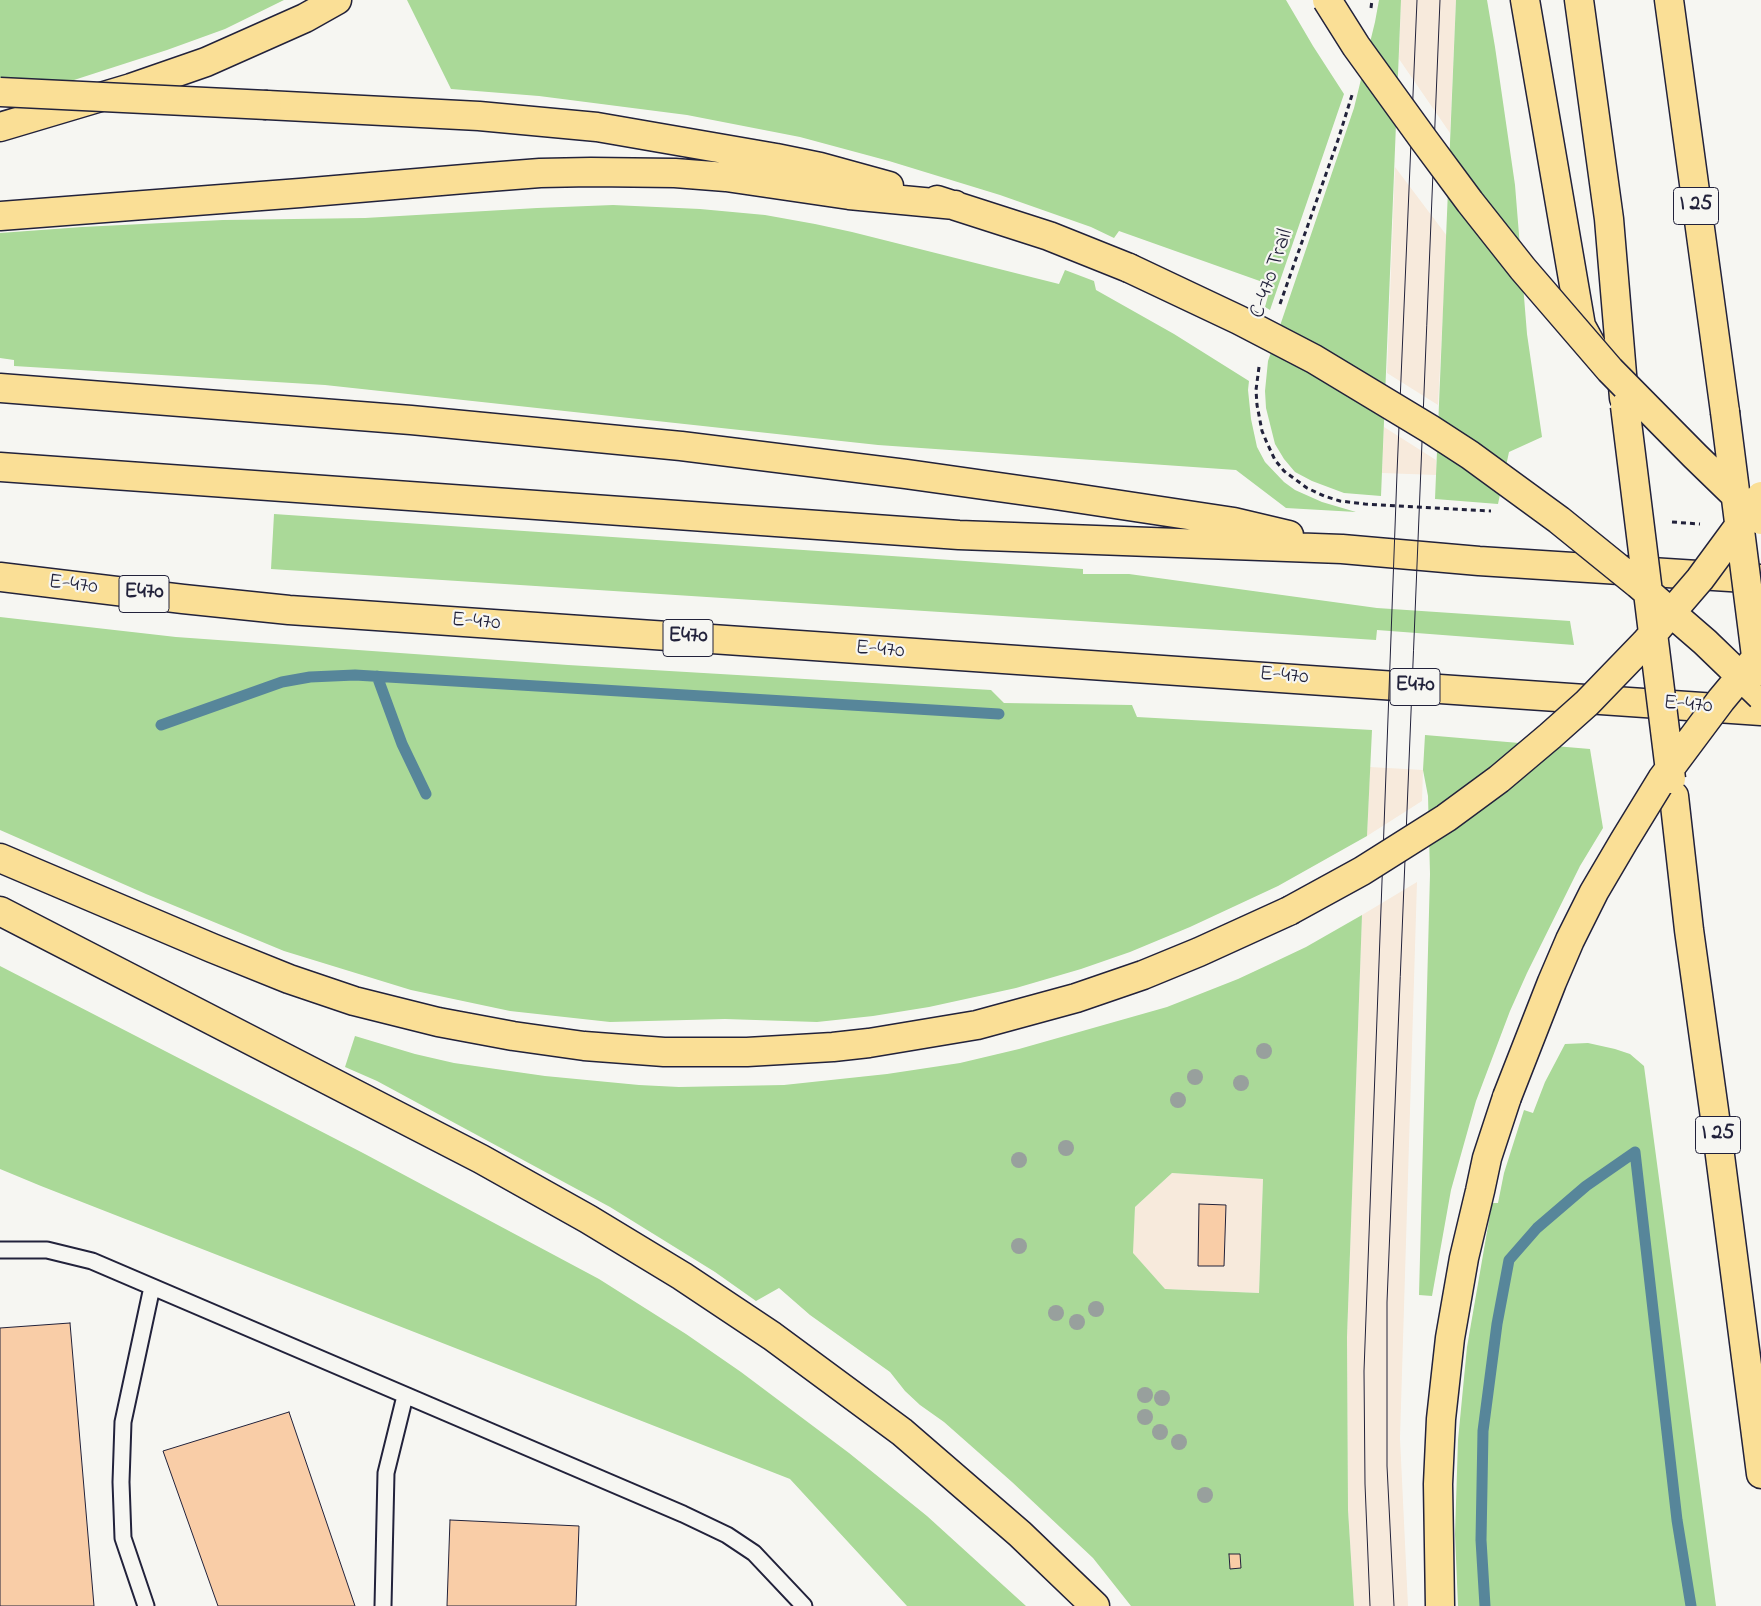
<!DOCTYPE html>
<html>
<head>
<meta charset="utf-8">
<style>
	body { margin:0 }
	canvas { display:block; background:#f6f6f2 }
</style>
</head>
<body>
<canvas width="1761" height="1606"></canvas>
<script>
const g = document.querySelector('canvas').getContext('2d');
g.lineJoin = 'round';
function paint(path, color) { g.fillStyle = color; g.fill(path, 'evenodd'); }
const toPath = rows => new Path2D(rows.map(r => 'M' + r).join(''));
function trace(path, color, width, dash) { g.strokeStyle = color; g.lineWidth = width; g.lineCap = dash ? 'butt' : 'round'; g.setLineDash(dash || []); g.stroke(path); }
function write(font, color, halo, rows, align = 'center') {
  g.font = font + ' "Indie Flower",sans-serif'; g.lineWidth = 4.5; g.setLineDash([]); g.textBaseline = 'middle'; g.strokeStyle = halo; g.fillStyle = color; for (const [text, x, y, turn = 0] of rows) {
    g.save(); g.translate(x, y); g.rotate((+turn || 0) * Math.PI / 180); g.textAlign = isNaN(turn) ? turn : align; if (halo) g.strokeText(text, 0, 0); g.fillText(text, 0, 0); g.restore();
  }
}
const built = toPath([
	[1401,0,1456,0,1450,133,1399,59],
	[1395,167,1447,236,1438,405,1387,373],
	[1384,427,1436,460,1436,475,1382,473],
	[1370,767,1423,770,1422,801,1367,836],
	[1417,882,1400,1438,1408,1606,1354,1606,1348,1510,1347,1336,1362,915],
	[1172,1173,1263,1179,1259,1293,1165,1289,1132,1253,1135,1207]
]);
const green = toPath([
	[0,0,284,0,225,29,167,50,74,80,0,101],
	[407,0,1286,0,1313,46,1344,94,1270,310,1265,307,1271,285,1119,231,1114,238,1091,227,1000,195,889,161,800,137,687,115,539,96,451,89],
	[1379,0,1401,0,1381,496,1344,493,1312,481,1295,472,1284,459,1275,444,1266,408,1265,391,1268,361,1354,108,1375,22],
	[1456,0,1487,0,1495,47,1515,185,1527,334,1542,437,1509,452,1498,504,1435,499],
	[613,205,700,209,765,215,815,224,852,232,1059,284,1065,270,1094,281,1096,290,1174,334,1249,381,1248,390,1251,419,1257,447,1265,462,1284,482,1295,490,1322,502,1356,512,1286,508,1236,470,878,445,325,385,14,366,14,360,0,358,0,233,82,227,223,220,365,218,537,208],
	[274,514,1083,569,1083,574,1129,574,1377,608,1570,621,1574,645,1377,630,1376,640,271,569],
	[0,617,176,637,568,665,991,690,1004,703,1132,705,1137,717,1372,730,1367,836,1278,886,1190,927,1130,952,1081,969,1016,988,929,1007,873,1016,817,1022,725,1019,610,1022,510,1011,411,990,284,951,146,894,0,830],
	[1425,735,1590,749,1603,828,1580,866,1527,973,1510,1011,1476,1101,1451,1190,1432,1296,1419,1295,1430,874,1428,796,1423,770],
	[1362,915,1347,1337,1348,1510,1354,1606,1131,1606,1093,1558,1012,1482,944,1422,920,1405,905,1391,890,1372,810,1315,779,1288,756,1301,715,1272,610,1207,377,1081,345,1067,355,1036,415,1054,454,1063,545,1076,639,1085,679,1087,784,1085,887,1074,960,1063,1019,1049,1167,1007,1238,979,1268,965,1306,947],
	[1172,1173,1263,1179,1259,1293,1165,1289,1133,1253,1135,1207],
	[0,966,363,1153,599,1279,686,1334,741,1372,849,1453,927,1516,1026,1606,907,1606,790,1479,41,1186,0,1169],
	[1588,1043,1615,1049,1630,1054,1644,1066,1716,1606,1458,1606,1455,1534,1458,1440,1467,1347,1492,1203,1498,1203,1504,1173,1524,1110,1533,1113,1545,1082,1565,1044]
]);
const stream = toPath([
	[377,676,402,744,426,794],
	[161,725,282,682,310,677,355,675,999,714],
	[1485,1606,1481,1540,1483,1431,1497,1324,1509,1260,1537,1228,1586,1186,1635,1152,1677,1520,1691,1606]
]);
const building = toPath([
	[1199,1204,1226,1205,1224,1266,1198,1266,1199,1204],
	[70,1323,94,1606,0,1606,0,1328,70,1323],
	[289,1412,355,1606,218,1606,163,1451,289,1412],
	[450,1520,579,1526,576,1606,447,1606,450,1520],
	[1229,1554,1240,1554,1241,1568,1230,1569,1229,1554]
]);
const path = toPath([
	[1371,8,1372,0],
	[1280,304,1338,140,1352,95],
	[1259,367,1256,390,1257,405,1262,431,1267,443,1275,460,1284,471,1307,488,1324,496,1340,501,1365,504,1491,511],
	[1672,522,1700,524]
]);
const lane = toPath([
	[0,1250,47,1250,92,1261,683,1514,727,1535,754,1553,804,1606],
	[146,1606,123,1538,121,1482,123,1422,152,1287],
	[383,1606,386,1473,405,1396]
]);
const highway = toPath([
	[1525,0,1581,326,1593,348],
	[1579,0,1609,219,1624,398],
	[1669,0,1725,412],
	[267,105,479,116,597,127,776,158,820,167,889,186],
	[0,127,131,88,206,62,305,18,337,0],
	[937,200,1049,236,1129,268],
	[0,216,300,193,476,178,540,173,591,172,675,173,726,177,849,195,955,205],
	[0,388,411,420,681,446,906,474,1055,495,1234,522,1289,535],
	[0,467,959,535,1342,549,1479,561,1761,579],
	[0,577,183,599,289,610,1761,711],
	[1674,796,1689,930,1717,1132,1761,1474],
	[0,858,212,948,289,979,354,1001,438,1022,513,1036,584,1046,664,1052,747,1052,833,1047,869,1043,977,1025,1076,998,1143,975,1199,952,1289,911],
	[0,911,481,1159,588,1219,682,1276,772,1336,902,1432,1020,1534,1095,1606],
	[1440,1606,1438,1484,1441,1419,1450,1338,1464,1258,1480,1191,1487,1158,1507,1097]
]);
const tram = toPath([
	[1370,1606,1365,1484,1364,1371,1397,473,1417,0],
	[1394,1606,1387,1466,1387,1302,1440,0]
]);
const highwayBridge = toPath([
	[1327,0,1356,46,1424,140,1470,202,1523,269,1610,370,1695,456,1761,520],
	[0,92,267,105],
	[1129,268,1239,320,1314,359,1430,429,1470,455,1559,520,1638,584,1705,642,1761,696],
	[1625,406,1671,779],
	[1725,412,1758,672],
	[1289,911,1362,871,1446,818,1499,779,1550,736,1587,703,1645,643,1700,579,1761,496],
	[1507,1097,1552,982,1570,940,1594,892,1624,841,1662,779,1721,700,1761,652]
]);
const trees = [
	[1264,1051],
	[1195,1077],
	[1241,1083],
	[1178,1100],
	[1066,1148],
	[1019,1160],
	[1019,1246],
	[1096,1309],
	[1056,1313],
	[1077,1322],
	[1145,1395],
	[1162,1398],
	[1145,1417],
	[1160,1432],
	[1179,1442],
	[1205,1495]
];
const shields = [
	[1696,206,45],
	[144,594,50],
	[688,638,50],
	[1415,687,50],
	[1718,1135,45]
];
const shieldNames = [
	["I 25",1696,206],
	["E470",144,594],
	["E470",688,638],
	["E470",1415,687],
	["I 25",1718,1135]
];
const streetNames = [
	["C-470 Trail",1273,274,-71],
	["E-470",73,586,6],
	["E-470",476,623,4],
	["E-470",880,651,4],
	["E-470",1284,677,4],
	["E-470",1688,706,4]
];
paint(built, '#f7eadc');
paint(green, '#aad998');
trace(stream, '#57869a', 11);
paint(building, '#f9cda7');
trace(building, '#22223b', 1);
trace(lane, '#22223b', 19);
trace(highway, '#22223b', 31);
trace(path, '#22223b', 3, [5, 4]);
trace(lane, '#f6f6f2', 15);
trace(highway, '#fadf96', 28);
trace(tram, '#22223b', 1);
trace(highwayBridge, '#22223b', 31, []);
trace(highwayBridge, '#fadf96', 28);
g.fillStyle = '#98a09d';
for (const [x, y] of trees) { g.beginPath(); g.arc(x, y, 8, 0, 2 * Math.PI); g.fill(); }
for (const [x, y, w] of shields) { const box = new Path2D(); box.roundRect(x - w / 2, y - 18.5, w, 37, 4); g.fillStyle = '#f6f6f2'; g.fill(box); trace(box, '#22223b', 1); }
write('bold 21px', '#22223b', null, shieldNames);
write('22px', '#22223b', '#f6f6f2', streetNames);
</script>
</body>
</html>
